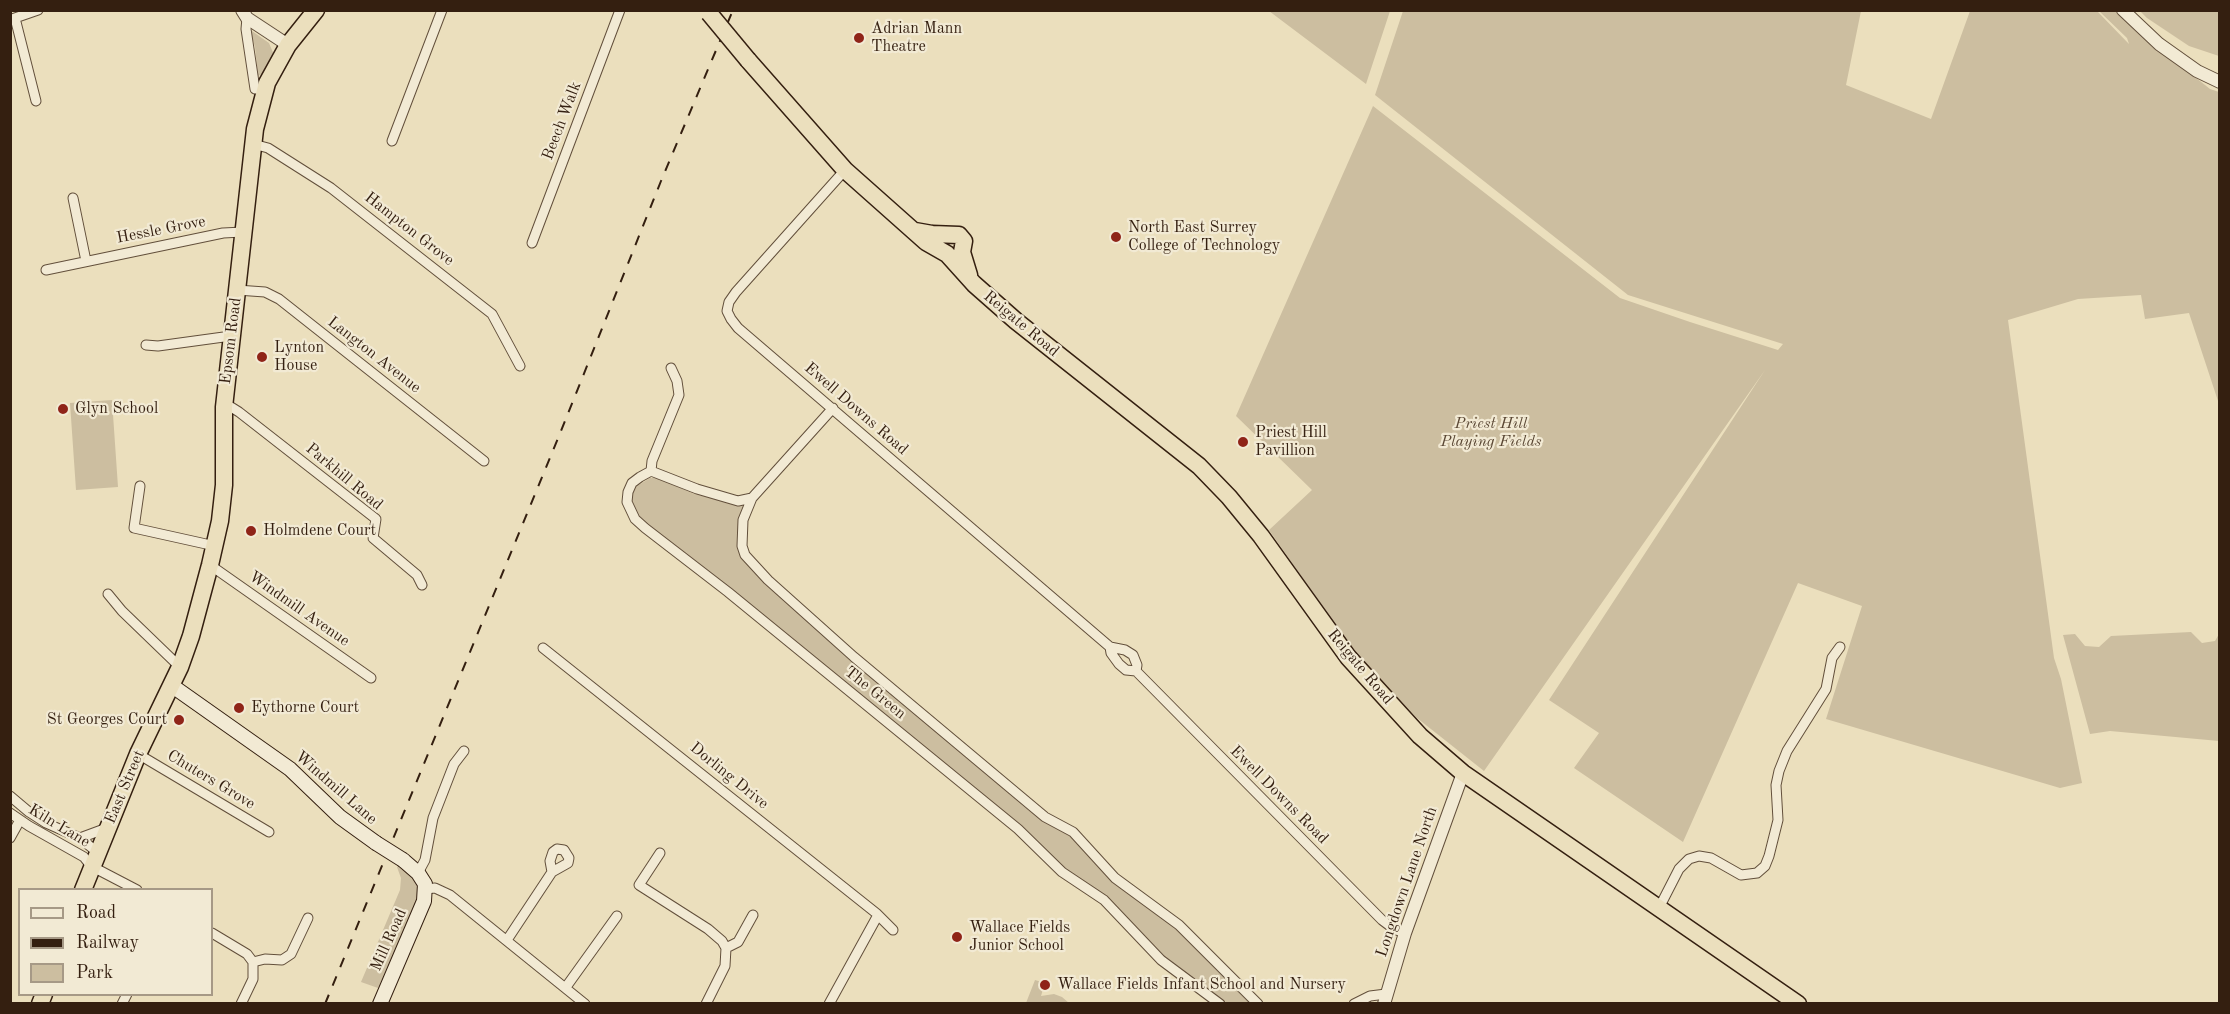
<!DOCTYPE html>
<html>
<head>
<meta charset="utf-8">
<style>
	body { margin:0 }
	#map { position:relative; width:2230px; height:1014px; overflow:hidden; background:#ebdfbd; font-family:"Old Standard TT",serif }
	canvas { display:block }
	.frame { position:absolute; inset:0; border:12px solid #341f10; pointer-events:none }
	.legend { position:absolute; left:18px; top:888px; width:195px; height:108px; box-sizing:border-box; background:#f2ead4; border:2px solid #a69986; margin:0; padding:8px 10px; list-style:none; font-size:18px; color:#341f10 }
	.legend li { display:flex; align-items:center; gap:12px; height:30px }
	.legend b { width:30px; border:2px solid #a69986 }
</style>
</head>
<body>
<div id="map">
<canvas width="2230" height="1014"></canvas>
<div class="frame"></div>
<ul class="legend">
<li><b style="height:8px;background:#f2ead4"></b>Road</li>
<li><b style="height:8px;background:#341f10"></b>Railway</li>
<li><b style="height:16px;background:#ccbea0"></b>Park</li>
</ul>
</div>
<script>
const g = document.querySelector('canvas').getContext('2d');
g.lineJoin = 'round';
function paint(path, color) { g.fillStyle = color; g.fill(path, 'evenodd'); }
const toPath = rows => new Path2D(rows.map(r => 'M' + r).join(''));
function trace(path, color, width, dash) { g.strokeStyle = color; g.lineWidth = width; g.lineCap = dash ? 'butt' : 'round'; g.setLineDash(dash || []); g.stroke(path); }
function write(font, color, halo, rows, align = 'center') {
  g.font = font + ' "Old Standard TT",serif'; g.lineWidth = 4.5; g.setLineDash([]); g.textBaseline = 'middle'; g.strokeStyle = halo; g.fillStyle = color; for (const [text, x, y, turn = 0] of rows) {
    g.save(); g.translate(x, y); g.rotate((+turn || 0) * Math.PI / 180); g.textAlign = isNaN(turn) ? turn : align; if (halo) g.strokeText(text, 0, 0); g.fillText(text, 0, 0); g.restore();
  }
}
const green = toPath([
	[1269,11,1390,11,1366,84],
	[1403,11,1861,11,1846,85,1931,119,1970,11,2097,11,2129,44,2127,38,2099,11,2116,11,2130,25,2210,89,2219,92,2219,404,2189,313,2145,319,2141,295,2078,299,2008,320,2054,658,2061,679,2082,783,2060,788,1826,719,1862,606,1798,583,1683,842,1574,768,1599,733,1549,700,1765,370,1484,771,1417,718,1353,650,1269,530,1312,490,1236,416,1373,106,1620,298,1690,322,1778,350,1783,344,1628,295,1375,95],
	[2140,11,2219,11,2219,56,2189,46,2147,18],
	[252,31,269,43,274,55,264,73,258,76,255,47,251,34],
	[112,400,118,487,76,490,70,403],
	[650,478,657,478,694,494,744,506,745,559,762,581,859,664,1060,826,1176,927,1254,1003,1227,1003,1168,961,1064,870,645,523,639,517,630,501,632,492,637,486],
	[2191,632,2202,643,2215,641,2219,634,2219,741,2110,731,2090,734,2063,635,2075,634,2085,646,2099,647,2111,636],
	[400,864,421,885,420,894,378,988,361,982,400,890,401,878,397,867],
	[1035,980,1045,983,1041,996,1054,994,1062,997,1069,1003,1026,1003]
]);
const minor = toPath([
	[15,18,36,101],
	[247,18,246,29,255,89],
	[12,19,38,10],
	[392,141,442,10],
	[253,144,268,148,331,188,492,314,520,366],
	[845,170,736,292,729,302,727,311,731,319,738,328,1110,647,1111,653,1119,664,1126,670,1136,671,1382,920,1394,929,1405,933],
	[73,198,86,261],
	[532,243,620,10],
	[46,270,223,233,243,232],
	[237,290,265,292,279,299,484,461],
	[146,345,158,346,231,336],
	[224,407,231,407,239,412,376,519,373,538,417,575,422,585],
	[833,408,752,498,743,520,742,546,745,555,768,580,854,657,1045,817,1073,832,1115,878,1179,925,1258,1004],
	[651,471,652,461,679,395,677,381,671,368],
	[140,486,134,528,215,546],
	[752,498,738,501,697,489,651,471,640,477,632,483,628,492,627,502,635,519,645,528,728,592,1018,829,1062,872,1104,900,1161,960,1220,1004],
	[210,565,371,678],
	[108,594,122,611,180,667],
	[1110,647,1125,650,1133,655,1137,665,1136,671],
	[543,648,876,913,893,930],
	[138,754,269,832],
	[10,796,29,812,46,823,80,838,97,852],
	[10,813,29,826,84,857,91,866,137,890],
	[10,838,20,820],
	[80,838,107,828],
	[660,853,639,885,708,929,722,941,726,948,725,966,706,1004],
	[418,873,425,860,433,818,454,764,464,751],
	[425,889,435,888,450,895,585,1004],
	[1659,908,1679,869,1689,859,1699,856,1711,858,1741,875,1757,873,1765,866,1769,856,1778,820,1776,785,1779,771,1787,751,1826,689,1832,658,1840,647],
	[212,933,247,954,253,962,253,979,241,1004],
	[507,940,552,872,550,861,553,852,557,849,564,850,569,858,568,863,552,872],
	[726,948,738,942,753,915],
	[253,962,265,959,282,960,291,954,308,918],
	[566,987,617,916],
	[122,1004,127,994],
	[829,1004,878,915],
	[1354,1004,1370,996,1386,994]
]);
const tertiary = toPath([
	[242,10,247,18,288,45],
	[2123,10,2159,44,2197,71,2220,82],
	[1384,1004,1405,933,1463,773]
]);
const secondary = toPath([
	[171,685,290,769,340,817,376,843],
	[380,1004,424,901,425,884,418,873,403,860]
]);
const trunk = toPath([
	[748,60,845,170,926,242,947,254,974,284,1016,321,1199,466,1229,497,1261,536,1348,657,1420,736,1463,773,1798,1004],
	[915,231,932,234,959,235,964,241,962,252,969,275],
	[83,890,138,754,180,667,191,636,210,565,220,521,224,485,224,407,255,129,267,83,288,45,316,10],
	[40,1004,44,994]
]);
const rail = toPath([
	[325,1004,559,436,661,181,733,10]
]);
const secondaryBridge = toPath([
	[376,843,403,860]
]);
const trunkBridge = toPath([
	[709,13,748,60]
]);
const markers = [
	[859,38,6,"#8f2418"],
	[1116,237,6,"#8f2418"],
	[262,357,6,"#8f2418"],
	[63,409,6,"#8f2418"],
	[1243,442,6,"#8f2418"],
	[251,531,6,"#8f2418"],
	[239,708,6,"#8f2418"],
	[179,720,6,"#8f2418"],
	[957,937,6,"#8f2418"],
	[1045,985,6,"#8f2418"]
];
const poiNames = [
	["Adrian Mann",871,29],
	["Theatre",871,47],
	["North East Surrey",1128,228],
	["College of Technology",1128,246],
	["Lynton",274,348],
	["House",274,366],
	["Glyn School",75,409],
	["Priest Hill",1255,433],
	["Pavillion",1255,451],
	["Holmdene Court",263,531],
	["Eythorne Court",251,708],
	["St Georges Court",167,720,"right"],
	["Wallace Fields",969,928],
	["Junior School",969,946],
	["Wallace Fields Infant School and Nursery",1057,985]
];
const streetNames = [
	["Beech Walk",562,121,-69],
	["Hampton Grove",409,229,38],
	["Hessle Grove",161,230,-11],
	["Reigate Road",1021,324,40],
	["Epsom Road",231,341,-83],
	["Langton Avenue",374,355,38],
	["Ewell Downs Road",856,409,41],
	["Parkhill Road",344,477,40],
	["Windmill Avenue",299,609,35],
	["Reigate Road",1360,667,50],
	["The Green",875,693,39],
	["Dorling Drive",729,776,39],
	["Chuters Grove",211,780,31],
	["East Street",125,787,-67],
	["Windmill Lane",336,788,41],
	["Ewell Downs Road",1279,795,45],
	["Kiln Lane",59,826,31],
	["Longdown Lane North",1407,882,-71],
	["Mill Road",389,940,-66]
];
const parkNames = [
	["Priest Hill",1491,424],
	["Playing Fields",1491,442]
];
paint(green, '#ccbea0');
trace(minor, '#624f3b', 11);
trace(tertiary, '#624f3b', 14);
trace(secondary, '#341f10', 16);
trace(trunk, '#341f10', 19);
trace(minor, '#f2ead4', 9);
trace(tertiary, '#f2ead4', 12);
trace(secondary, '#f2ead4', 14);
trace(trunk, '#ebdfbd', 16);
trace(rail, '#341f10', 2, [10, 10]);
trace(secondaryBridge, '#341f10', 16, []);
trace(trunkBridge, '#341f10', 19, []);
trace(secondaryBridge, '#f2ead4', 14);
trace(trunkBridge, '#ebdfbd', 16);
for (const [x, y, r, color] of markers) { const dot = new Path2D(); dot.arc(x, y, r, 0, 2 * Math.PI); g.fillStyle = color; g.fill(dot); trace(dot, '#f2ead4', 2); }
write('16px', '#341f10', '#f2ead4', poiNames, 'left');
write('16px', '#341f10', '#f2ead4', streetNames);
write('italic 16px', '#5a4734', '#f2ead4', parkNames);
</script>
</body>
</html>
